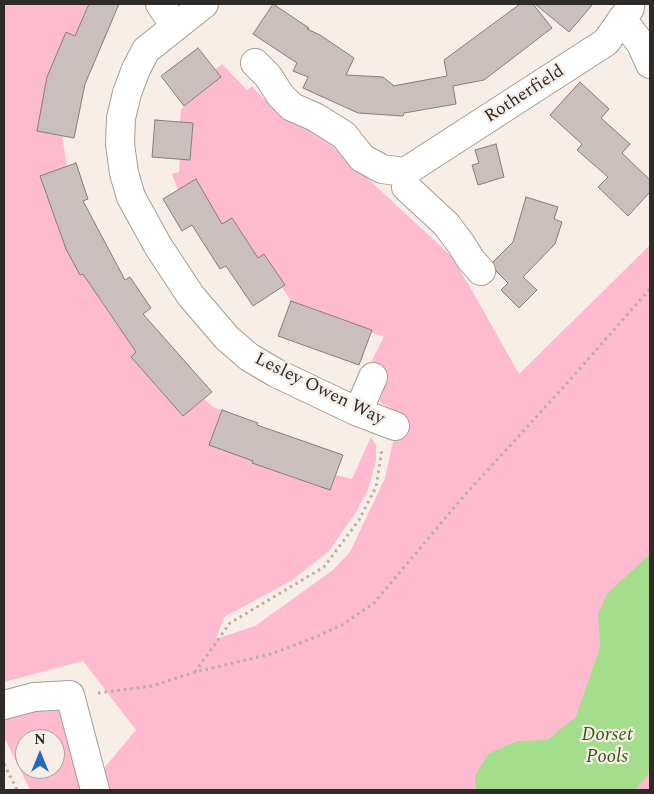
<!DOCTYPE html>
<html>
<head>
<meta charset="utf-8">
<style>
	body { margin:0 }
	#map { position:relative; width:654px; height:794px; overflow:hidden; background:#f6eee7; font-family:Spectral,serif }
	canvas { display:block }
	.frame { position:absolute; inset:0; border:5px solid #2e2b28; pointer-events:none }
	.north { position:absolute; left:15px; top:729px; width:50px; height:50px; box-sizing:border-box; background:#f6eee7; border:1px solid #a6a09b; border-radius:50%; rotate:0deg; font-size:14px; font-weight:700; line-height:20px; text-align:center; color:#2e2b28 }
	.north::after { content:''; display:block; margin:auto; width:18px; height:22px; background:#2668ba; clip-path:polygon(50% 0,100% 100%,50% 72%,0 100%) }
</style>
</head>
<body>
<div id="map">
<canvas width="654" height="794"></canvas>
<div class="frame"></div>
<div class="north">N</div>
</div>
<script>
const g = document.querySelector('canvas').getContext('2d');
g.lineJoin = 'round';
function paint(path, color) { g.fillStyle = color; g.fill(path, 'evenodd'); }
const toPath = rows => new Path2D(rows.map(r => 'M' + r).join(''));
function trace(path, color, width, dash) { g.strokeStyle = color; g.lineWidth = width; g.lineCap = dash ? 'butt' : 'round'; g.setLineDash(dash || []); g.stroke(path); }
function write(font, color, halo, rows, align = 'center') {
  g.font = font + ' Spectral,serif'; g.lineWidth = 4.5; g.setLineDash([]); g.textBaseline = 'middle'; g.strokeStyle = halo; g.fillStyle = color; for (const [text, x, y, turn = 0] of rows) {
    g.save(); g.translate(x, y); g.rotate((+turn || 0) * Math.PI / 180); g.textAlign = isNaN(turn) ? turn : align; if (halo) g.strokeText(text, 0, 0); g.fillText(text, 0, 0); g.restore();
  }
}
const green = toPath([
	[4,4,88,4,88,5,75,36,66,33,51,67,37,131,62,136,67,166,40,176,83,231,63,242,80,275,101,264,99,298,120,329,149,341,131,357,183,416,204,399,213,407,222,410,209,445,254,458,253,462,288,475,330,490,336,475,352,479,371,437,376,445,376,461,368,490,356,512,329,551,291,581,224,617,216,639,255,626,333,570,350,552,385,478,399,414,380,402,379,390,368,368,384,337,371,332,371,329,291,301,282,287,284,285,265,254,258,258,232,218,221,225,196,180,178,190,172,174,179,172,180,159,190,160,193,123,180,122,181,109,221,77,215,70,222,64,247,90,252,86,263,98,323,137,450,255,470,287,519,374,650,245,650,790,103,790,99,774,136,730,83,661,4,682],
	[56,706,69,720,85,790,30,790,4,737,4,718],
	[25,739,55,739,55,769,25,769]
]);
const water = toPath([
	[650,554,650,767,647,776,635,790,476,790,475,776,488,754,517,741,547,740,576,717,600,647,598,614,607,594]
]);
const building = toPath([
	[89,4,119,4,85,84,74,138,37,131,47,77,66,32,75,36,89,4],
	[273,4,309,28,307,29,320,35,354,58,346,75,383,77,393,85,393,86,447,76,444,60,520,4,533,4,552,28,484,80,453,86,456,104,404,113,403,116,358,113,303,88,308,77,293,71,297,63,253,34,273,4],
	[535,4,593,4,569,32,535,4],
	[198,48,221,77,184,106,161,76,198,48],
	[580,82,609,109,601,118,630,144,622,153,650,180,650,192,628,216,598,187,608,177,577,150,582,144,550,115,580,82],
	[155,120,193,123,190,160,152,157,155,120],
	[496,144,504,177,478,185,472,165,479,163,475,150,496,144],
	[76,163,88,199,83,201,125,280,130,277,151,308,143,314,212,392,183,416,131,357,136,352,83,274,80,275,66,249,40,176,76,163],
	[196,179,222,224,232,218,258,258,264,254,285,285,253,306,226,266,220,269,192,225,182,231,163,199,196,179],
	[526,197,558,207,554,219,562,222,555,244,523,277,537,290,519,308,501,290,508,283,496,271,493,262,513,242,526,197],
	[291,301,372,330,359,365,278,336,291,301],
	[222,410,258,423,257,425,343,455,330,490,252,463,253,461,209,445,222,410]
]);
const path = toPath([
	[195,672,230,623,324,567,359,520,376,487,382,449],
	[98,693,152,686,195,672,271,654,313,638,342,625,374,603,463,497,559,392,650,289],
	[4,764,17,790]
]);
const minor = toPath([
	[160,4,175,26],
	[204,4,146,50,136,69,127,93,121,118,120,144,124,173,131,197,158,246,191,296,227,338,249,357,276,373,358,412,395,426],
	[622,19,641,44,650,64],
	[255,63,268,76,280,95,292,107,315,117,344,135,362,158,382,169,405,172],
	[405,172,606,42,630,8,630,4],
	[405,172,406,187,446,224,461,244,471,260,481,271],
	[358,412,373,377],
	[4,705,34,697,70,695,95,790]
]);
const streetNames = [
	["Rotherfield",525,95,-33],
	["Lesley Owen Way",319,390,26]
];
const waterNames = [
	["Dorset",607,736],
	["Pools",607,758]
];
paint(green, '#febbcf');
paint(water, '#a4dd8b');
paint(building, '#cabfbc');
trace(building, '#867c7a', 1);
trace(minor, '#a49d96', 30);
trace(path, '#b5aea9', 3, [2.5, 4]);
trace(minor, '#fff', 28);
write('18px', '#2e2b28', '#f6eee7', streetNames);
write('italic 19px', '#2c5f0b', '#f6eee7', waterNames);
</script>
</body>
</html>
